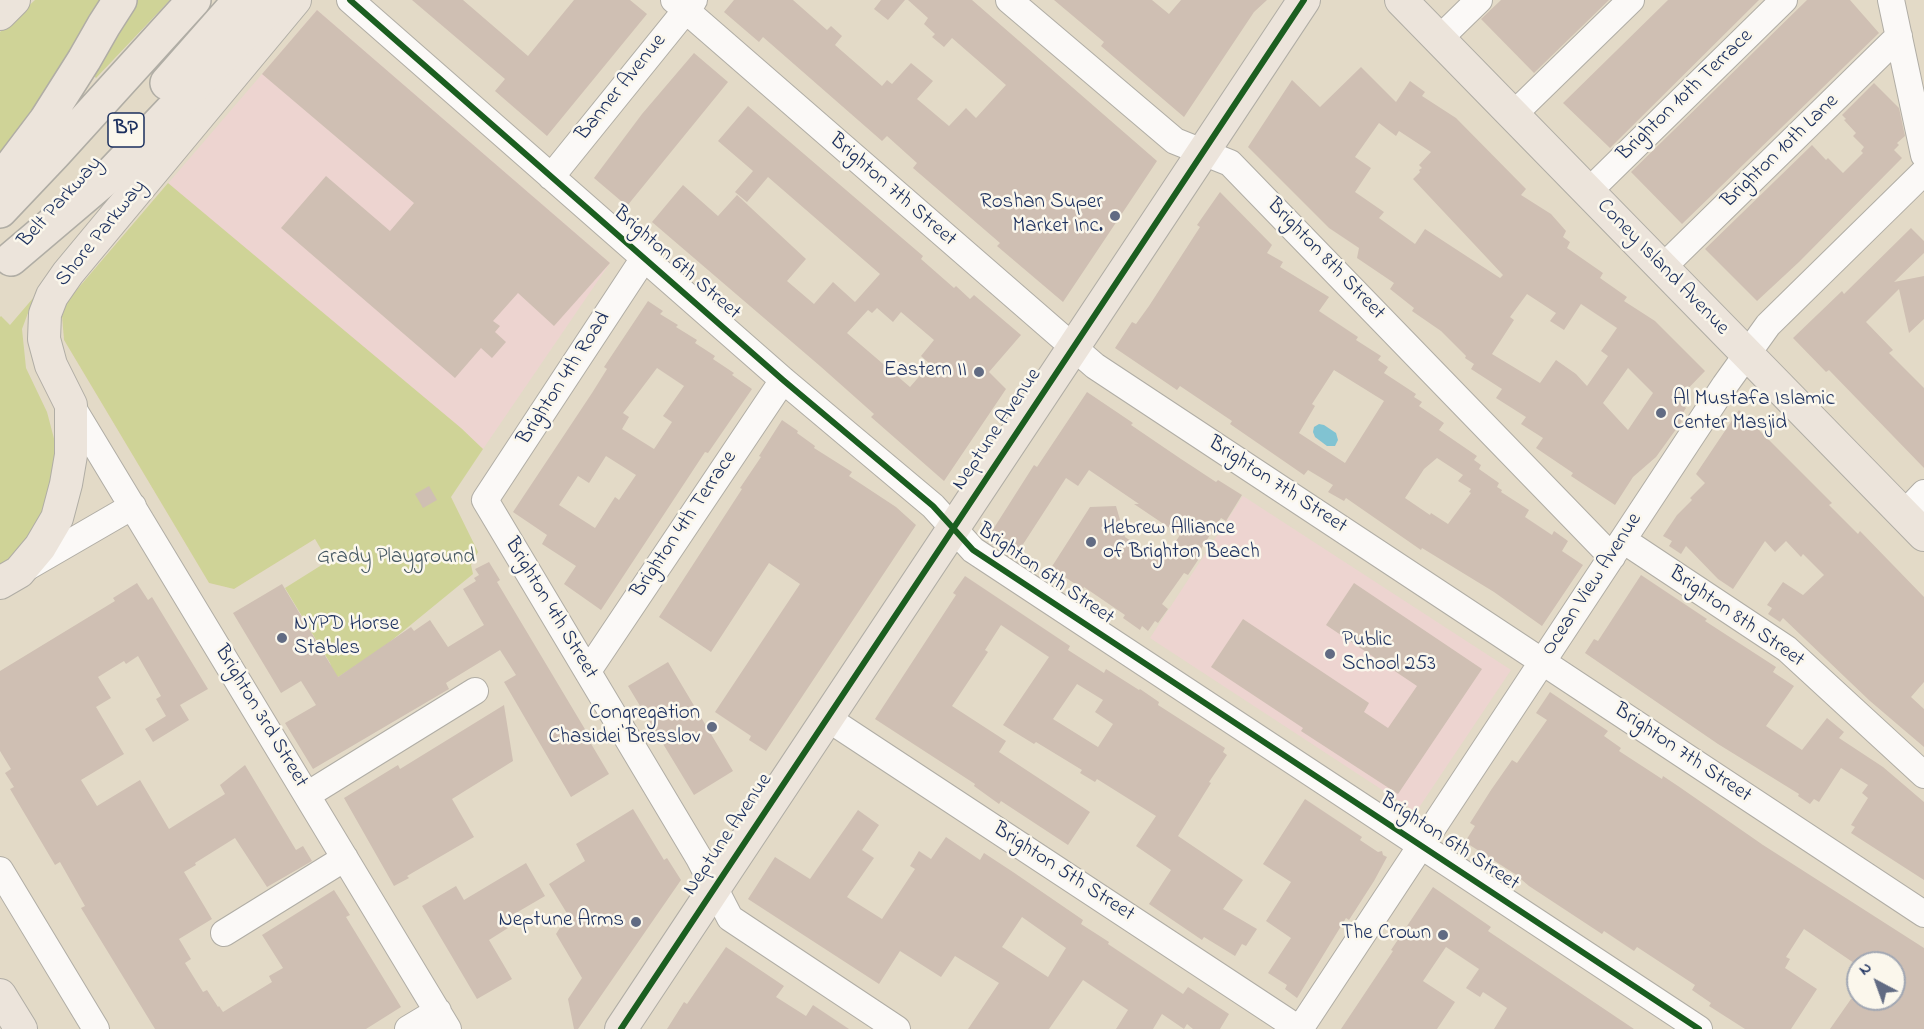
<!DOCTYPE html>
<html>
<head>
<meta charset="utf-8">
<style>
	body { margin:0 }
	#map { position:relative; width:1924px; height:1029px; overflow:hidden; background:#e3dac7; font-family:"Indie Flower",sans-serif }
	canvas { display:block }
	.north { position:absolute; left:1846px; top:951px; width:60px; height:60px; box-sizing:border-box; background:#fbf7ec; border:2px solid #a1a7b3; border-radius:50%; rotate:319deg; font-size:16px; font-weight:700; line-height:24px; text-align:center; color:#1b2f5e }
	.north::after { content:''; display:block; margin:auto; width:21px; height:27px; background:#616b83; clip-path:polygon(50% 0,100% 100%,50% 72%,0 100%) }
</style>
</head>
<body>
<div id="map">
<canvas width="1924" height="1029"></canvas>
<div class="north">N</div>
</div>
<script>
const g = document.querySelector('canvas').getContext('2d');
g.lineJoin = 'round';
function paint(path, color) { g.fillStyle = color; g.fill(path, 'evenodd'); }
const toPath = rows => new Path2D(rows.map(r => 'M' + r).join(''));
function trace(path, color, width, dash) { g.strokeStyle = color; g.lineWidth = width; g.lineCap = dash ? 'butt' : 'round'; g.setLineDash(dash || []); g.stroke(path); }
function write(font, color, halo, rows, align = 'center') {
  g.font = font + ' "Indie Flower",sans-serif'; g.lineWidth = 5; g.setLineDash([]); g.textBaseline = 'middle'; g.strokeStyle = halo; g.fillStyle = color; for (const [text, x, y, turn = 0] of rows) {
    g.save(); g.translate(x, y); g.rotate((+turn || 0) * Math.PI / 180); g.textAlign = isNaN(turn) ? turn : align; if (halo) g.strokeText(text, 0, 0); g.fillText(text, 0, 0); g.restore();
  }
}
const built = toPath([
	[317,10,610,263,483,449,461,428,417,476,234,589,209,583,64,340,62,316,68,300],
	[1243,496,1511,670,1416,812,1150,638]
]);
const green = toPath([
	[35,0,102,0,49,103,0,160,0,32],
	[136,0,170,0,96,78,90,72],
	[168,183,461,428,483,449,451,497,478,552,471,565,473,574,380,650,335,679,330,663,285,588,328,561,315,539,234,589,209,583,64,340,62,316,68,300],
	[34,297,22,329,26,368,47,412,57,450,53,497,33,538,0,572,0,317,1,316,10,325]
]);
const water = toPath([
	[1319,424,1324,425,1336,433,1338,440,1335,446,1327,446,1315,437,1313,432,1314,427]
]);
const building = toPath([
	[412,0,463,0,528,56,574,0,630,0,647,14,547,136,495,91,505,79],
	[734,0,793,0,827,30,831,26,842,36,835,45,882,86,887,80,892,84,911,63,933,81,917,99,949,126,966,108,976,118,1006,85,952,38,944,47,932,37,935,34,924,24,928,18,908,0,972,0,1157,161,1063,302,997,246,1000,243,913,168,917,163,887,136,882,141,763,37,759,42,724,12],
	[881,0,905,0,888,20,874,9],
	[1054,0,1152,0,1169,14,1181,0,1267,0,1254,12,1184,117,1101,46,1104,42],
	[1501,0,1609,0,1534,73,1481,19],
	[1668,0,1759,0,1610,148,1563,103],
	[1807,0,1850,0,1879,33,1682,224,1631,172],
	[317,10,610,263,554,326,518,293,493,321,500,326,495,332,506,342,492,358,481,348,455,378,281,228,326,176,390,231,414,203,262,74],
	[694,53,728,82,627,206,594,178,642,114],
	[1361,67,1396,102,1410,81,1425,92,1422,96,1456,118,1526,189,1521,195,1551,214,1566,231,1563,237,1570,242,1567,248,1603,273,1600,278,1627,297,1624,301,1655,321,1705,371,1677,400,1686,408,1679,419,1682,421,1656,457,1633,477,1615,505,1571,476,1573,473,1536,448,1543,438,1521,424,1526,417,1496,398,1502,389,1471,369,1474,364,1465,358,1466,356,1441,331,1412,311,1414,308,1390,289,1394,283,1357,258,1359,248,1329,228,1248,147,1292,80,1320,107],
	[1379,123,1396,136,1399,131,1431,152,1419,165,1422,168,1419,170,1420,172,1413,179,1503,275,1500,278,1425,229,1415,244,1379,218,1384,212,1355,192,1371,168,1355,157],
	[1527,294,1556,313,1550,321,1564,330,1581,304,1617,328,1601,351,1608,356,1587,386,1576,374,1556,360,1540,383,1492,354,1514,320,1510,317],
	[1628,368,1653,393,1628,430,1603,403],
	[1874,83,1899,108,1905,136,1897,143,1899,145,1894,150,1902,158,1799,262,1757,301,1705,249,1812,145,1826,160,1828,158,1843,173,1863,153,1861,151,1864,147,1853,136,1856,133,1844,120,1846,119,1842,115],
	[748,106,923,256,921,259,954,288,956,286,970,299,974,295,1021,335,989,372,1006,389,944,481,871,417,874,414,820,366,652,222,683,185,718,216,737,195,806,259,787,281,814,304,833,282,855,302,880,274,768,177,747,202,735,192,753,171,718,141],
	[877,308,893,322,901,312,934,340,921,356,930,364,910,387,847,333,868,310,872,313],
	[1220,192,1272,245,1267,253,1283,262,1280,267,1329,297,1319,311,1358,337,1356,340,1381,356,1378,360,1388,367,1384,373,1416,394,1414,397,1422,402,1419,406,1444,423,1439,430,1477,456,1474,460,1481,465,1479,469,1499,483,1497,487,1502,490,1501,492,1529,510,1525,517,1552,535,1554,531,1568,541,1562,551,1583,565,1542,626,1494,592,1422,548,1421,550,1346,498,1344,501,1328,492,1333,485,1308,470,1304,475,1230,424,1232,421,1180,386,1177,390,1115,348,1132,322,1136,324,1149,306,1200,227,1197,225],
	[1334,370,1384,401,1345,463,1299,433,1315,406,1312,404],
	[1437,458,1463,475,1458,481,1471,489,1469,492,1471,493,1448,524,1431,513,1430,515,1405,498,1424,469],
	[1911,228,1924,241,1924,253,1894,282,1924,276,1924,319,1909,333,1899,289,1866,322,1893,350,1889,353,1924,388,1924,468,1829,370,1826,372,1793,338,1842,291,1844,294],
	[648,301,663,311,660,314,678,325,676,327,697,340,695,343,715,356,713,359,734,373,732,375,752,389,708,453,705,452,601,610,564,584,576,566,542,544,547,535,513,512,592,393,607,369,604,367],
	[657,368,684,386,663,416,672,422,654,449,622,429,629,417,623,413],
	[606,456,636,475,619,500,615,497,595,528,559,505,578,476,589,483],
	[1087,392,1133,423,1131,425,1181,459,1216,482,1218,480,1242,495,1226,521,1221,518,1199,552,1202,554,1188,575,1184,573,1162,604,1168,609,1158,623,1155,621,1148,631,1142,626,1140,630,1123,618,1125,615,1084,587,1083,589,1051,568,1090,507,1116,506,1125,537,1162,562,1180,535,1134,504,1139,504,1089,470,1078,486,1066,478,1020,549,992,531,1034,465,1037,467],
	[1739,410,1832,503,1829,505,1858,534,1860,531,1924,597,1924,682,1911,697,1924,709,1924,747,1870,701,1783,618,1780,622,1768,614,1772,608,1767,605,1783,582,1803,595,1824,575,1803,554,1801,557,1786,541,1775,552,1765,541,1733,589,1718,579,1686,546,1681,554,1669,546,1672,541,1663,536,1677,515,1692,500,1690,498,1705,483,1696,474],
	[782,420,798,431,797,433,815,446,814,448,852,472,849,476,896,507,916,525,766,751,749,740,751,736,715,712,800,584,769,563,711,652,659,617,742,489,740,488,761,457,759,456],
	[429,486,437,500,423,508,415,494],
	[489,562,500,580,497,582,592,741,590,742,609,774,571,797,504,682,516,675,500,650,446,683,449,689,313,769,285,723,316,705,301,681,281,693,233,613,282,584,338,677,411,627,414,631,430,620,448,647,484,625,463,589,476,581,474,578,479,575,475,569],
	[1641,575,1707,619,1705,621,1776,667,1773,672,1794,686,1766,726,1802,750,1827,718,1844,732,1839,738,1883,767,1924,802,1924,880,1851,833,1855,827,1851,825,1868,798,1862,793,1868,785,1841,768,1819,802,1814,799,1810,804,1798,796,1799,794,1718,744,1585,653,1594,639,1598,641],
	[965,576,1070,646,1068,650,1104,673,1106,669,1139,690,1140,689,1159,702,1158,705,1225,748,1223,752,1227,755,1209,782,1211,783,1178,836,1243,880,1223,909,1257,929,1246,946,1242,944,1235,956,1204,937,1202,940,1149,904,1171,870,1136,846,1156,816,1097,779,1095,782,1080,773,1082,770,1036,742,1034,744,1003,725,1049,657,1001,625,985,650,988,652,952,706,1006,741,999,752,1090,812,1068,845,1001,801,999,804,974,786,975,784,875,719,956,595,953,593],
	[1077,684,1103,700,1095,712,1113,724,1098,747,1053,719],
	[137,583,148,600,152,597,208,689,180,705,189,720,153,742,145,729,166,716,156,699,161,696,138,656,126,664,124,661,98,677,111,698,96,707,124,754,81,780,97,806,140,780,169,829,225,794,220,785,245,765,296,850,303,846,312,861,267,887,235,838,195,863,196,865,184,872,212,919,179,939,191,959,185,963,203,992,207,990,218,1007,219,1006,223,1012,272,982,269,976,283,968,262,935,334,890,350,915,346,917,401,1007,366,1029,155,1029,81,908,85,906,60,862,55,865,10,789,14,787,5,773,11,769,0,751,0,671,115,601,113,598],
	[1354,583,1482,669,1398,794,1301,731,1303,728,1211,667,1243,619,1369,703,1364,712,1388,728,1417,686,1326,625],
	[668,662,733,771,694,795,628,686],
	[1550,692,1608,731,1604,736,1621,748,1619,751,1662,779,1663,776,1678,786,1763,845,1924,948,1924,1029,1830,1029,1851,999,1894,999,1894,963,1854,963,1804,929,1786,957,1790,959,1785,968,1817,989,1791,1029,1745,1029,1709,1006,1711,1003,1692,990,1695,985,1637,947,1634,951,1604,931,1602,934,1529,886,1515,874,1465,842,1475,826,1470,823,1491,790,1512,760,1517,763,1547,720,1536,713],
	[504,705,513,761,452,799,474,837,407,876,409,878,394,886,344,798,398,765,400,769],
	[1305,799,1362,837,1360,840,1378,852,1382,851,1383,855,1387,857,1374,881,1349,920,1346,918,1297,998,1285,989,1287,985,1268,973,1291,938,1266,921,1291,882,1263,864],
	[633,809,664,860,667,858,681,880,578,1029,574,1029,568,999,582,978,556,934,568,915,549,884,585,861,576,844],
	[858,810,879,825,862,850,874,858,847,897,882,919,915,869,910,866,919,851,931,859,946,837,980,860,984,853,1013,872,1083,920,1081,924,1109,942,1108,944,1183,994,1188,987,1229,1014,1220,1029,1193,1029,1187,1024,1184,1029,1162,1014,1153,1029,1116,1029,1128,1010,1083,980,1049,1029,968,1029,999,983,955,956,941,977,900,951,879,984,748,899,775,857,810,879],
	[1022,917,1066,948,1048,977,1002,947],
	[526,863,545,896,504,920,508,928,489,940,512,979,477,999,422,906,456,886,464,900],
	[1433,887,1491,927,1488,931,1634,1029,1494,1029,1507,1008,1483,992,1480,997,1466,988,1479,969,1446,947,1423,981,1455,1002,1437,1029,1341,1029,1393,951,1391,950],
	[726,947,784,986,776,997,806,1016,813,1005,849,1029,667,1029,684,1002,687,1004]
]);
const minor = toPath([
	[350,0,783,380,933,506,973,550,1699,1029],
	[674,0,1095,366,1924,914],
	[1009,0,1175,141,1230,163,1612,557],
	[1891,0,1924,155],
	[1439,39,1479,0],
	[1513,115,1631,0],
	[551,177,694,0],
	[1588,192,1784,0],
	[644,258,485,500,699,858,730,918,897,1029],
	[1662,268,1899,36],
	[71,405,448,1029],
	[1904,514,1924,493],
	[1623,540,1787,649,1924,775],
	[26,568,133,506],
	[588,671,783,380],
	[827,718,1299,1029],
	[307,795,475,691],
	[0,870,96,1029],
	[224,933,345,858],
	[408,1029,438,1011],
	[1300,1029,1725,385,1768,325,1924,172]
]);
const major = toPath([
	[1401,0,1924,535],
	[0,14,14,0],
	[0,583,19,572,40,547,57,518,66,484,71,455,71,405,51,365,44,339,45,314,52,296,68,273,295,0],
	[0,995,21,1029],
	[621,1029,1304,0]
]);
const highway = toPath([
	[167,83,240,0],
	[0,181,46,120,84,60,104,25,120,0],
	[0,211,55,153,194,0],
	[11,259,110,175,263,14,282,0]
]);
const cycleway = toPath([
	[350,0,783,380,933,506,973,550,1699,1029],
	[621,1029,1304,0]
]);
const markers = [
	[1115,216,6,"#616b83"],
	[979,372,6,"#616b83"],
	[1661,413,6,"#616b83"],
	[1091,542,6,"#616b83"],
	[282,638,6,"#616b83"],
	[1330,654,6,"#616b83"],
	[712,727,6,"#616b83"],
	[636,922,6,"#616b83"],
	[1443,935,6,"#616b83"]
];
const shields = [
	[126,130,36]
];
const shieldNames = [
	["BP",126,130]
];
const streetNames = [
	["Banner Avenue",622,88,-51],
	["Brighton 10th Terrace",1686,96,-44],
	["Brighton 10th Lane",1781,152,-44],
	["Brighton 7th Street",892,191,41],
	["Belt Parkway",61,203,-48],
	["Shore Parkway",102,234,-51],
	["Brighton 8th Street",1325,260,46],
	["Brighton 6th Street",676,264,41],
	["Coney Island Avenue",1662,268,46],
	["Brighton 4th Road",565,379,-57],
	["Neptune Avenue",998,430,-56],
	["Brighton 7th Street",1277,486,33],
	["Brighton 4th Terrace",685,525,-56],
	["Brighton 6th Street",1045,575,35],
	["Ocean View Avenue",1593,585,-57],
	["Brighton 4th Street",550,609,59],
	["Brighton 8th Street",1736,618,35],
	["Brighton 3rd Street",260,717,59],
	["Brighton 7th Street",1682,754,34],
	["Neptune Avenue",729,835,-56],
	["Brighton 6th Street",1449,843,33],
	["Brighton 5th Street",1063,873,33]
];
const poiNames = [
	["Roshan Super",1103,204],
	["Market Inc.",1103,228],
	["Eastern II",967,372],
	["Al Mustafa Islamic",1673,401,"left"],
	["Center Masjid",1673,425,"left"],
	["Hebrew Alliance",1103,530,"left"],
	["of Brighton Beach",1103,554,"left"],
	["NYPD Horse",294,626,"left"],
	["Stables",294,650,"left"],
	["Public",1342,642,"left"],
	["School 253",1342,666,"left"],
	["Congregation",700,715],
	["Chasidei Bresslov",700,739],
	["Neptune Arms",624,922],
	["The Crown",1431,935]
];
const parkNames = [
	["Grady Playground",396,559]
];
paint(built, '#edd4d0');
paint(green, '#cfd397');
paint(water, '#81c3d2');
paint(building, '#cfbfb3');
trace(minor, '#b0ada5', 28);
trace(major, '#b0ada5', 34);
trace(highway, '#b0ada5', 36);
trace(minor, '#fbf9f7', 26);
trace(major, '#ece4db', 32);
trace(highway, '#ece4db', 33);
trace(cycleway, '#1b5e20', 6);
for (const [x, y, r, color] of markers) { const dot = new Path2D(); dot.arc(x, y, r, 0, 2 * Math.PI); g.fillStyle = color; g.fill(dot); trace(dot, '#fbf7ec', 2); }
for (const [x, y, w] of shields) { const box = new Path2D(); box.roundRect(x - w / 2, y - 17, w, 34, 4.5); g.fillStyle = '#fbf7ec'; g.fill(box); trace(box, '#1b2f5e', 1.5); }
write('bold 20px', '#1b2f5e', null, shieldNames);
write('21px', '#1b2f5e', '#fbf7ec', streetNames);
write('21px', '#1b2f5e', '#fbf7ec', poiNames, 'right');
write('21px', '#445762', '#fbf7ec', parkNames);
</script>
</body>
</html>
